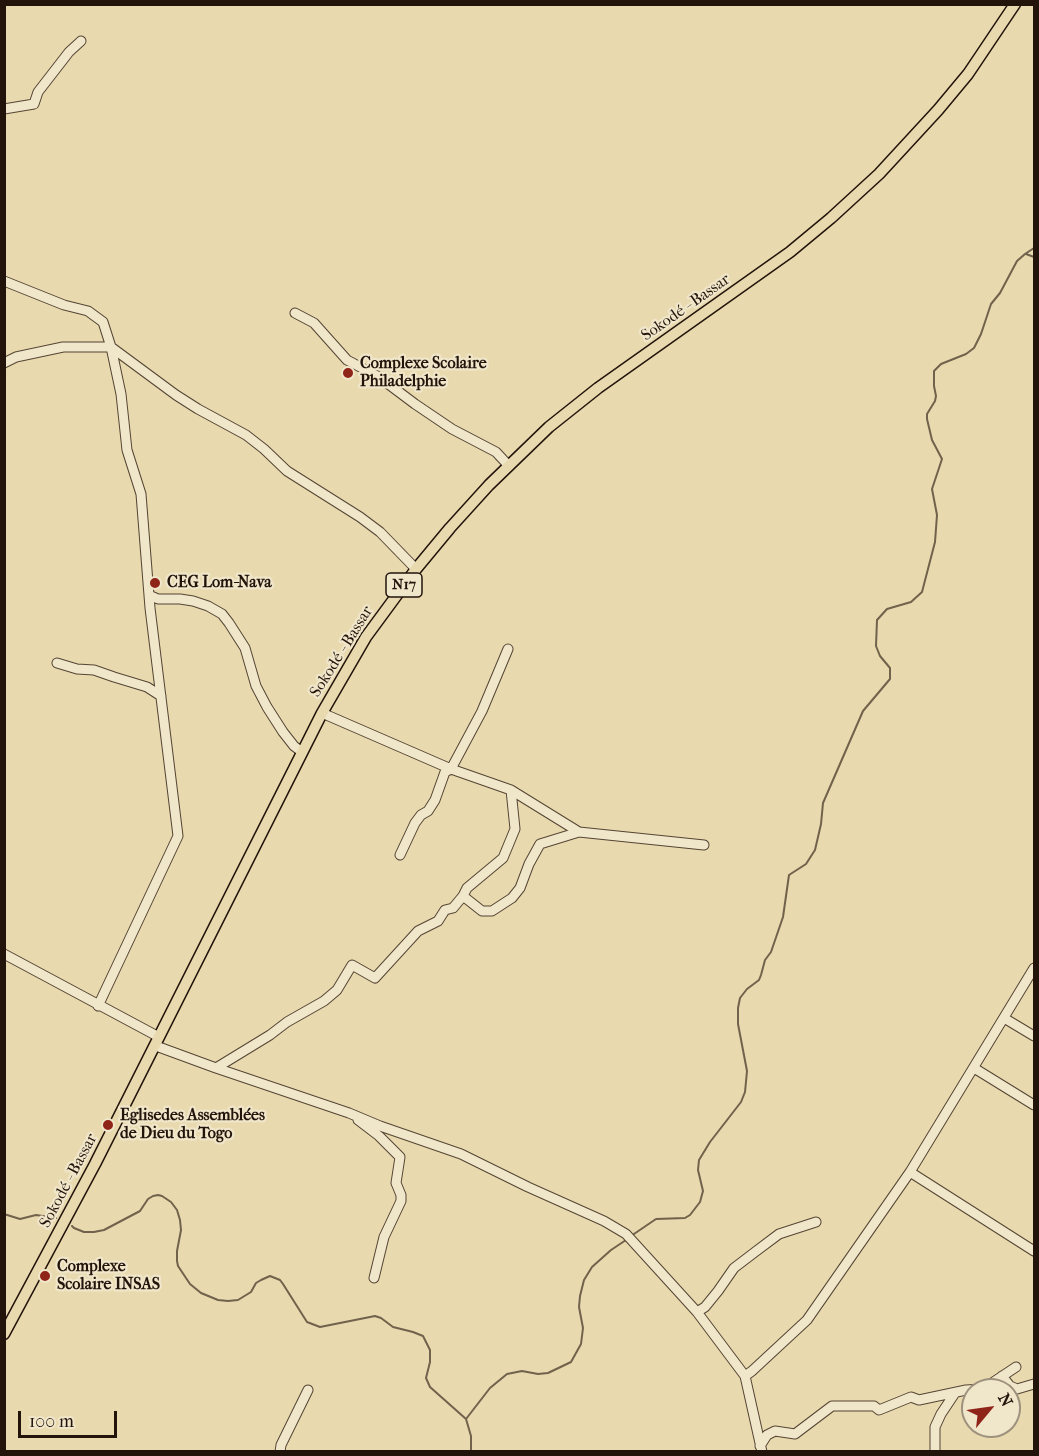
<!DOCTYPE html>
<html>
<head>
<meta charset="utf-8">
<style>
	body { margin:0 }
	#map { position:relative; width:1039px; height:1456px; overflow:hidden; background:#e8d9ae; font-family:"IM FELL French Canon",serif }
	canvas { display:block }
	.frame { position:absolute; inset:0; border:6px solid #22140b; pointer-events:none }
	.north { position:absolute; left:961px; top:1378px; width:60px; height:60px; box-sizing:border-box; background:#f0e6ca; border:2px solid #9e927e; border-radius:50%; rotate:61deg; font-size:16px; font-weight:700; line-height:24px; text-align:center; color:#22140b }
	.north::after { content:''; display:block; margin:auto; width:21px; height:27px; background:#8f2418; clip-path:polygon(50% 0,100% 100%,50% 72%,0 100%) }
	.scale { position:absolute; left:18px; top:1411px; width:99px; height:27px; box-sizing:border-box; border:3px solid #22140b; border-top:0; padding-left:8px; font-size:18px; line-height:21px; white-space:nowrap; color:#22140b; -webkit-text-stroke:4px #f0e6ca; paint-order:stroke }
</style>
</head>
<body>
<div id="map">
<canvas width="1039" height="1456"></canvas>
<div class="frame"></div>
<div class="north">N</div>
<div class="scale">100 m</div>
</div>
<script>
const g = document.querySelector('canvas').getContext('2d');
g.lineJoin = 'round';
const toPath = rows => new Path2D(rows.map(r => 'M' + r).join(''));
function trace(path, color, width, dash) { g.strokeStyle = color; g.lineWidth = width; g.lineCap = dash ? 'butt' : 'round'; g.setLineDash(dash || []); g.stroke(path); }
function write(font, color, halo, rows, align = 'center') {
  g.font = font + ' "IM FELL French Canon",serif'; g.lineWidth = 4.5; g.setLineDash([]); g.textBaseline = 'middle'; g.strokeStyle = halo; g.fillStyle = color; for (const [text, x, y, turn = 0] of rows) {
    g.save(); g.translate(x, y); g.rotate((+turn || 0) * Math.PI / 180); g.textAlign = isNaN(turn) ? turn : align; if (halo) g.strokeText(text, 0, 0); g.fillText(text, 0, 0); g.restore();
  }
}
const stream = toPath([
	[1026,254,1034,257],
	[4,1214,20,1219,36,1215,56,1218],
	[72,1226,74,1228,84,1232,94,1232,104,1230,140,1211,148,1199,153,1196,158,1195,162,1196,171,1202,177,1210,180,1220,181,1230,177,1251,177,1261,178,1266,190,1284,201,1293,218,1300,228,1301,238,1300,251,1292,256,1283,261,1280,270,1276,280,1280,283,1284,307,1322,320,1327,375,1316,381,1318,393,1327,413,1332,423,1336,430,1350,430,1362,426,1378,430,1387,466,1419,471,1436,471,1452],
	[631,1236,656,1219,685,1218,690,1215,700,1202,703,1191,698,1170,699,1160,710,1142,741,1102,745,1092,747,1071,738,1024,738,1008,740,998,747,989,759,980,761,975,765,960,771,952,783,917,789,875,806,864,815,850,821,824,823,803,863,711,890,679,890,668,880,656,876,646,877,620,887,609,911,602,922,592,935,542,937,515,932,489,942,459,932,440,927,419,927,414,935,401,936,396,934,386,934,371,941,364,966,354,974,348,981,334,991,304,1000,293,1017,261,1025,254,1034,248],
	[466,1419,490,1388,507,1374,522,1371,538,1374,548,1373,571,1362,581,1344,583,1328,579,1307,580,1296,584,1280,592,1267,611,1250,626,1240]
]);
const minor = toPath([
	[4,109,34,104,38,92,69,52,81,41],
	[4,281,64,305,88,311,103,322,111,347,176,395,198,409,246,435,264,449,287,471,360,517,380,532,416,569],
	[295,313,314,323,347,360,379,377,415,404,452,429,496,452,509,466],
	[4,363,16,357,63,347,111,347,121,394,127,450,141,494,150,608,178,836,98,1006],
	[149,595,158,599,180,599,193,601,208,606,222,614,229,623,245,648,256,686,267,707,283,732,294,746,302,752],
	[57,663,77,669,94,670,114,677,147,687,161,696],
	[322,713,451,769,511,790,579,832],
	[400,855,415,823,421,815,428,811,435,800,445,772,451,769,482,711,508,649],
	[463,896,467,888,503,858,515,829,511,790],
	[4,954,159,1037],
	[1004,1018,1034,1036],
	[156,1046,216,1068,349,1113,380,1126,461,1154,528,1187,604,1221,626,1234,697,1312,745,1376,762,1452],
	[216,1068,270,1035,287,1022,324,1001,337,990,352,965,375,978,418,931,438,921,445,910,453,908,463,896,482,911,492,911,512,898,520,888,529,864,540,844,579,832,704,845],
	[974,1068,1034,1105],
	[358,1120,379,1136,400,1157,396,1183,401,1195,401,1201,384,1237,374,1278],
	[910,1172,1034,1251],
	[697,1312,705,1307,718,1291,734,1268,755,1252,779,1234,816,1222],
	[745,1376,752,1371,807,1320,910,1172,1034,968],
	[1002,1376,1010,1386,1017,1389,1034,1384],
	[983,1389,1016,1367],
	[760,1446,767,1435,775,1431,795,1434,832,1406,874,1406,879,1410,911,1397,919,1400,966,1390,983,1389,985,1390],
	[280,1452,281,1445,308,1390],
	[935,1452,935,1427,941,1414,955,1393]
]);
const major = toPath([
	[4,1334,95,1164,322,713,366,637,416,569,450,528,489,485,549,427,598,388,790,252,831,218,879,174,938,110,968,74,1015,4]
]);
const markers = [
	[348,373,6,"#8f2418"],
	[155,583,6,"#8f2418"],
	[108,1125,6,"#8f2418"],
	[45,1276,6,"#8f2418"]
];
const shields = [
	[404,585,36]
];
const shieldNames = [
	["N17",404,585]
];
const streetNames = [
	["Sokodé - Bassar",686,308,-35],
	["Sokodé - Bassar",342,652,-58],
	["Sokodé - Bassar",69,1181,-62]
];
const poiNames = [
	["Complexe Scolaire",360,364],
	["Philadelphie",360,382],
	["CEG Lom-Nava",167,583],
	["Eglisedes Assemblées",120,1116],
	["de Dieu du Togo",120,1134],
	["Complexe",57,1267],
	["Scolaire INSAS",57,1285]
];
trace(stream, '#71624c', 2);
trace(minor, '#544534', 11);
trace(major, '#22140b', 13);
trace(minor, '#f0e6ca', 9);
trace(major, '#e8d9ae', 10);
for (const [x, y, r, color] of markers) { const dot = new Path2D(); dot.arc(x, y, r, 0, 2 * Math.PI); g.fillStyle = color; g.fill(dot); trace(dot, '#f0e6ca', 2); }
for (const [x, y, w] of shields) { const box = new Path2D(); box.roundRect(x - w / 2, y - 12, w, 24, 4.5); g.fillStyle = '#f0e6ca'; g.fill(box); trace(box, '#22140b', 1.5); }
write('bold 15px', '#22140b', null, shieldNames);
write('16px', '#22140b', '#f0e6ca', streetNames);
write('bold 16px', '#22140b', '#f0e6ca', poiNames, 'left');
</script>
</body>
</html>
